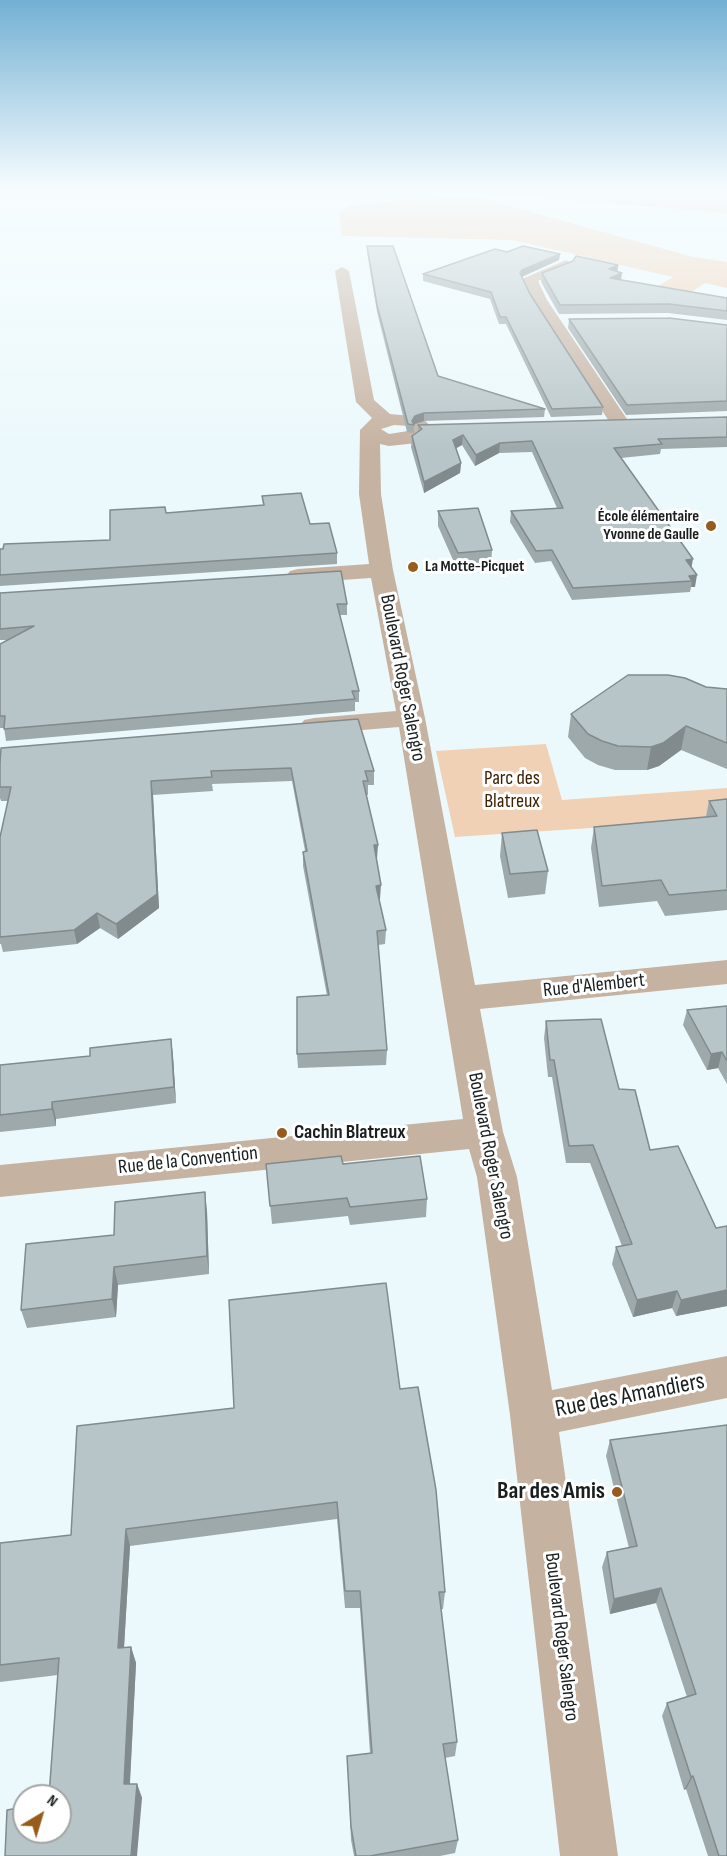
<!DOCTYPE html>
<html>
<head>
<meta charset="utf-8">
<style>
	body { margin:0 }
	#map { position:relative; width:727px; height:1856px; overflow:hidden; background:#ecf9fc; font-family:"Sofia Sans Condensed",sans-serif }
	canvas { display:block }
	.north { position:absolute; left:12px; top:1784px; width:60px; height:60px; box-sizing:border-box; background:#fff; border:2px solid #a3a5a5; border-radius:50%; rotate:38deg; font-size:16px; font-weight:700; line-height:24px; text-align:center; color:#191e1f }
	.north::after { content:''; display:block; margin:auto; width:21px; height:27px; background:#975c1b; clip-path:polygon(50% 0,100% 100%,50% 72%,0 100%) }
</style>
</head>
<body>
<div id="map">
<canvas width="727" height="1856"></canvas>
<div class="north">N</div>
</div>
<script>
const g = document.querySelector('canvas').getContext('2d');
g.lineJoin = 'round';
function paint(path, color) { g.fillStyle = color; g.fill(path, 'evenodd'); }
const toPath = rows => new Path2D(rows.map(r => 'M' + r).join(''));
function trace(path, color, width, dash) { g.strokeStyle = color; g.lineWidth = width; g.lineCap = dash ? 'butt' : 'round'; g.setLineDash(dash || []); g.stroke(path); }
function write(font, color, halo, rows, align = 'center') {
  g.font = font + ' "Sofia Sans Condensed",sans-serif'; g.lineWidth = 6; g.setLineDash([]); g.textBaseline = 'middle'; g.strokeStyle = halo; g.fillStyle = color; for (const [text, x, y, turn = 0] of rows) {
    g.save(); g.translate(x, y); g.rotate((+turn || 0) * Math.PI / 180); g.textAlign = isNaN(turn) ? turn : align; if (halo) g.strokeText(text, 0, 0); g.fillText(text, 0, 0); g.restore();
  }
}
const green = toPath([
	[460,189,727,189,727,213,469,192],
	[478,197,693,257,727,262,727,288,705,283,670,306,632,302,673,277,512,240,342,236,339,213,348,206,403,200],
	[546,744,562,800,727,788,727,819,455,837,436,751]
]);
const street = toPath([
	[566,260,573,264,571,267,538,281,547,300,629,422,626,426,612,426,531,300,522,279,566,260],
	[342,267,349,271,374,400,390,414,421,417,434,429,431,437,417,443,389,446,380,444,381,494,393,570,425,718,475,985,727,960,727,984,480,1009,503,1132,517,1177,552,1390,727,1356,727,1398,559,1432,618,1856,560,1856,510,1415,477,1177,469,1149,0,1197,0,1165,463,1119,399,727,314,734,304,732,300,726,304,720,314,718,396,711,371,578,298,583,290,581,286,576,290,571,298,569,369,564,359,494,360,430,372,418,356,402,335,271,342,267],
	[394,425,409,426,414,430,389,434,381,429,394,425]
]);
const wall = toPath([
	[367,246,438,376,545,409,544,417,424,421,415,424,414,425,414,433,407,432,377,312,367,252],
	[507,252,560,254,559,260,522,277,530,294,603,407,602,415,551,417,506,324,499,324,490,299,423,281,423,274],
	[618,265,617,271,621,280,727,298,727,320,668,313,559,314,541,282,542,273],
	[569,319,727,325,727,411,626,415,568,328],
	[727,417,727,447,661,449,660,454,621,458,691,568,695,587,691,587,690,592,572,600,551,561,535,563,510,522,511,511,557,508,532,452,499,453,475,466,462,445,456,448,461,463,460,473,424,493,411,447,412,436,418,432,418,425],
	[262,496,310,524,337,553,337,564,0,586,0,549,110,540,166,513,263,505],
	[438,511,492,550,491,566,457,569,438,526],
	[0,593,347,604,347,615,340,615,359,691,359,702,355,702,355,711,6,741,4,728,0,728,0,644,9,640,0,640],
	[706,687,727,689,727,769,681,750,659,766,647,770,615,770,598,765,585,758,568,737,571,714],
	[1,748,374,771,374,785,368,785,368,795,366,795,377,859,376,859,380,899,379,900,386,930,385,944,378,945,387,1050,386,1065,298,1068,297,1054,327,996,303,866,303,852,305,851,292,781,212,784,213,791,153,795,159,908,118,939,100,928,77,944,3,952,1,944,0,944,0,837,8,801,1,801,0,798,0,763],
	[727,799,727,910,665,916,657,901,599,907,591,848,594,827,706,817,709,801],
	[502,833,548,871,545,894,508,898,500,856],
	[727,1006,727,1084,718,1068,707,1070,683,1025,687,1010],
	[546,1021,619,1089,650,1150,716,1228,727,1226,727,1306,676,1316,672,1308,633,1317,612,1264,616,1247,622,1246,590,1163,566,1163,552,1077,548,1077,544,1038],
	[171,1039,173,1056,176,1103,56,1119,56,1126,0,1132,0,1065,90,1056],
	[266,1164,343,1164,427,1199,426,1217,350,1225,348,1216,272,1224],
	[207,1211,209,1274,118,1285,116,1317,27,1328,21,1310,114,1235],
	[400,1389,445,1592,443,1609,441,1609,457,1742,455,1756,445,1758,458,1840,455,1853,440,1856,354,1856,351,1840,348,1770,370,1753,360,1608,345,1608,337,1519,130,1546,124,1648,131,1647,136,1663,130,1784,137,1784,142,1798,60,1832,58,1675,0,1682,0,1543,71,1535],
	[727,1425,727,1856,708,1856,686,1789,684,1790,662,1716,667,1703,687,1697,656,1603,610,1614,602,1567,607,1552,629,1548,606,1456,610,1440]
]);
const shadedWall = toPath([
	[560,254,559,260,521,277,520,273,522,270],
	[618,265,617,274,609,269],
	[622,273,621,281,610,278],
	[424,413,424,421,415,424,414,425,412,421,415,416],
	[463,435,462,445,453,450,453,440],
	[500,443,499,453,475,466,476,455],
	[461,463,460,473,424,493,424,482],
	[693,559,691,570,686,560],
	[697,575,695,587,691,587,692,581,689,576],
	[686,726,681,750,659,766,647,770,651,747],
	[151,781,153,795,159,908,118,939,116,924],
	[374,845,378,845,377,859,374,859],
	[381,885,380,899,376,900,376,886],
	[97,913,100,928,77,944,74,930],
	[171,1039,173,1056,176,1103,174,1087],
	[722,1052,718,1068,707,1070,711,1054],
	[52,1102,56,1119,56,1126,52,1109],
	[205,1192,207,1211,209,1274,207,1256],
	[114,1267,118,1285,116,1317,112,1299],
	[727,1290,727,1306,676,1316,681,1300],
	[677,1291,672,1308,633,1317,637,1300],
	[126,1529,130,1546,123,1664,118,1648],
	[661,1588,656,1603,610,1614,614,1599],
	[131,1647,136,1663,129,1798,124,1784],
	[693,1776,686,1789,684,1790,691,1777],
	[137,1784,142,1798,137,1856,131,1856]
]);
const building = toPath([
	[367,246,393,246,438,376,545,409,424,413,415,416,412,421,414,425,408,424,377,305,367,246],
	[523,246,560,254,522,270,520,273,530,294,603,407,552,409,506,317,500,317,491,292,423,274,495,249,507,252,523,246],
	[576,256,618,265,609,269,622,273,610,278,727,298,727,311,669,304,560,305,542,273,573,261,576,256],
	[669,318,727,325,727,401,627,405,569,319,669,318],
	[727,417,727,437,658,439,662,444,614,448,693,559,686,560,697,575,689,576,692,581,573,588,552,550,536,551,511,511,563,508,532,441,500,443,476,455,463,435,453,440,461,463,424,482,412,436,422,429,418,425,727,417],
	[301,493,310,524,329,523,337,553,0,575,0,549,3,549,4,544,110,540,110,510,165,507,166,513,264,505,262,496,301,493],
	[478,508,492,550,458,553,438,511,478,508],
	[341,571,347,604,337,604,359,691,352,691,355,699,4,729,5,716,0,716,0,644,34,626,0,629,0,593,341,571],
	[628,675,668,675,685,678,706,687,727,689,727,743,686,726,663,743,651,747,618,746,602,741,588,734,571,714,628,675],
	[358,719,374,771,365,771,368,781,363,781,378,845,374,845,381,885,376,886,386,930,377,931,387,1050,297,1054,297,997,329,995,303,852,307,851,291,768,211,771,212,777,151,781,157,894,116,924,97,913,74,930,0,937,0,837,11,787,0,787,0,763,1,748,358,719],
	[727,799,727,890,669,895,661,880,602,886,594,827,717,816,709,801,727,799],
	[537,830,548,871,510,874,502,833,537,830],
	[727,1006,727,1061,722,1052,711,1054,687,1010,727,1006],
	[601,1019,619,1089,635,1090,650,1150,678,1146,716,1228,727,1226,727,1290,681,1300,677,1291,637,1300,616,1247,632,1244,593,1145,569,1146,554,1060,550,1060,546,1021,601,1019],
	[171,1039,174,1087,52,1102,52,1109,0,1115,0,1065,90,1056,90,1048,171,1039],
	[341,1156,343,1164,420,1156,427,1199,350,1207,347,1198,270,1206,266,1164,341,1156],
	[205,1192,207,1256,114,1267,112,1299,21,1310,26,1244,114,1235,115,1202,205,1192],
	[386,1283,400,1389,418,1387,436,1490,445,1592,439,1592,457,1742,443,1744,458,1840,370,1856,356,1856,351,1827,347,1756,372,1753,360,1591,345,1591,337,1502,126,1529,118,1648,131,1647,124,1784,137,1784,131,1856,5,1856,7,1810,24,1807,24,1832,60,1832,60,1796,49,1796,59,1658,0,1665,0,1543,71,1535,77,1426,234,1408,229,1300,386,1283],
	[727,1425,727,1856,719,1856,693,1776,691,1777,667,1703,696,1694,661,1588,614,1599,607,1552,637,1546,610,1440,727,1425]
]);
const markers = [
	[711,526,6,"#975c1b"],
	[413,567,6,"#975c1b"],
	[282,1133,6,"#975c1b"],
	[617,1492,6,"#975c1b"]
];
const farPoinames = [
	["École élémentaire",699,517],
	["Yvonne de Gaulle",699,535],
	["La Motte-Picquet",425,567,"left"]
];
const streetNames = [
	["Boulevard Roger Salengro",402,678,79],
	["Rue d'Alembert",594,986,-6],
	["Boulevard Roger Salengro",490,1156,79],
	["Rue de la Convention",188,1161,-6],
	["Boulevard Roger Salengro",561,1637,83]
];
const parkNames = [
	["Parc des",512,779],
	["Blatreux",512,802]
];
const poiNames = [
	["Cachin Blatreux",294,1133]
];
const nearStreetnames = [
	["Rue des Amandiers",630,1396,-11]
];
const nearPoinames = [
	["Bar des Amis",605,1492]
];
paint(green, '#f0d1b5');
paint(street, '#c6b2a1');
paint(wall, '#9ea9ac');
paint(shadedWall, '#818a8c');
paint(building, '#b8c5c8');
trace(building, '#818a8c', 1.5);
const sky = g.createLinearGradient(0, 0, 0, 449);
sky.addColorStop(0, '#73b0d4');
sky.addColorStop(0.42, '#f6fcfe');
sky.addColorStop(1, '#f6fcfe00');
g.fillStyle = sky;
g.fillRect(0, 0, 727, 449);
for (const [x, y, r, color] of markers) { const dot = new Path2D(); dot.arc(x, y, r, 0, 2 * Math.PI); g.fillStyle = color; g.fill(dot); trace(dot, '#fff', 2); }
write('bold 16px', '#191e1f', '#fff', farPoinames, 'right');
write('20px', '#191e1f', '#fff', streetNames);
write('20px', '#3e2203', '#fff', parkNames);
write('bold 20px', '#191e1f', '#fff', poiNames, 'left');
write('24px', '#191e1f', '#fff', nearStreetnames);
write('bold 24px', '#191e1f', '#fff', nearPoinames, 'right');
</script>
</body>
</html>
